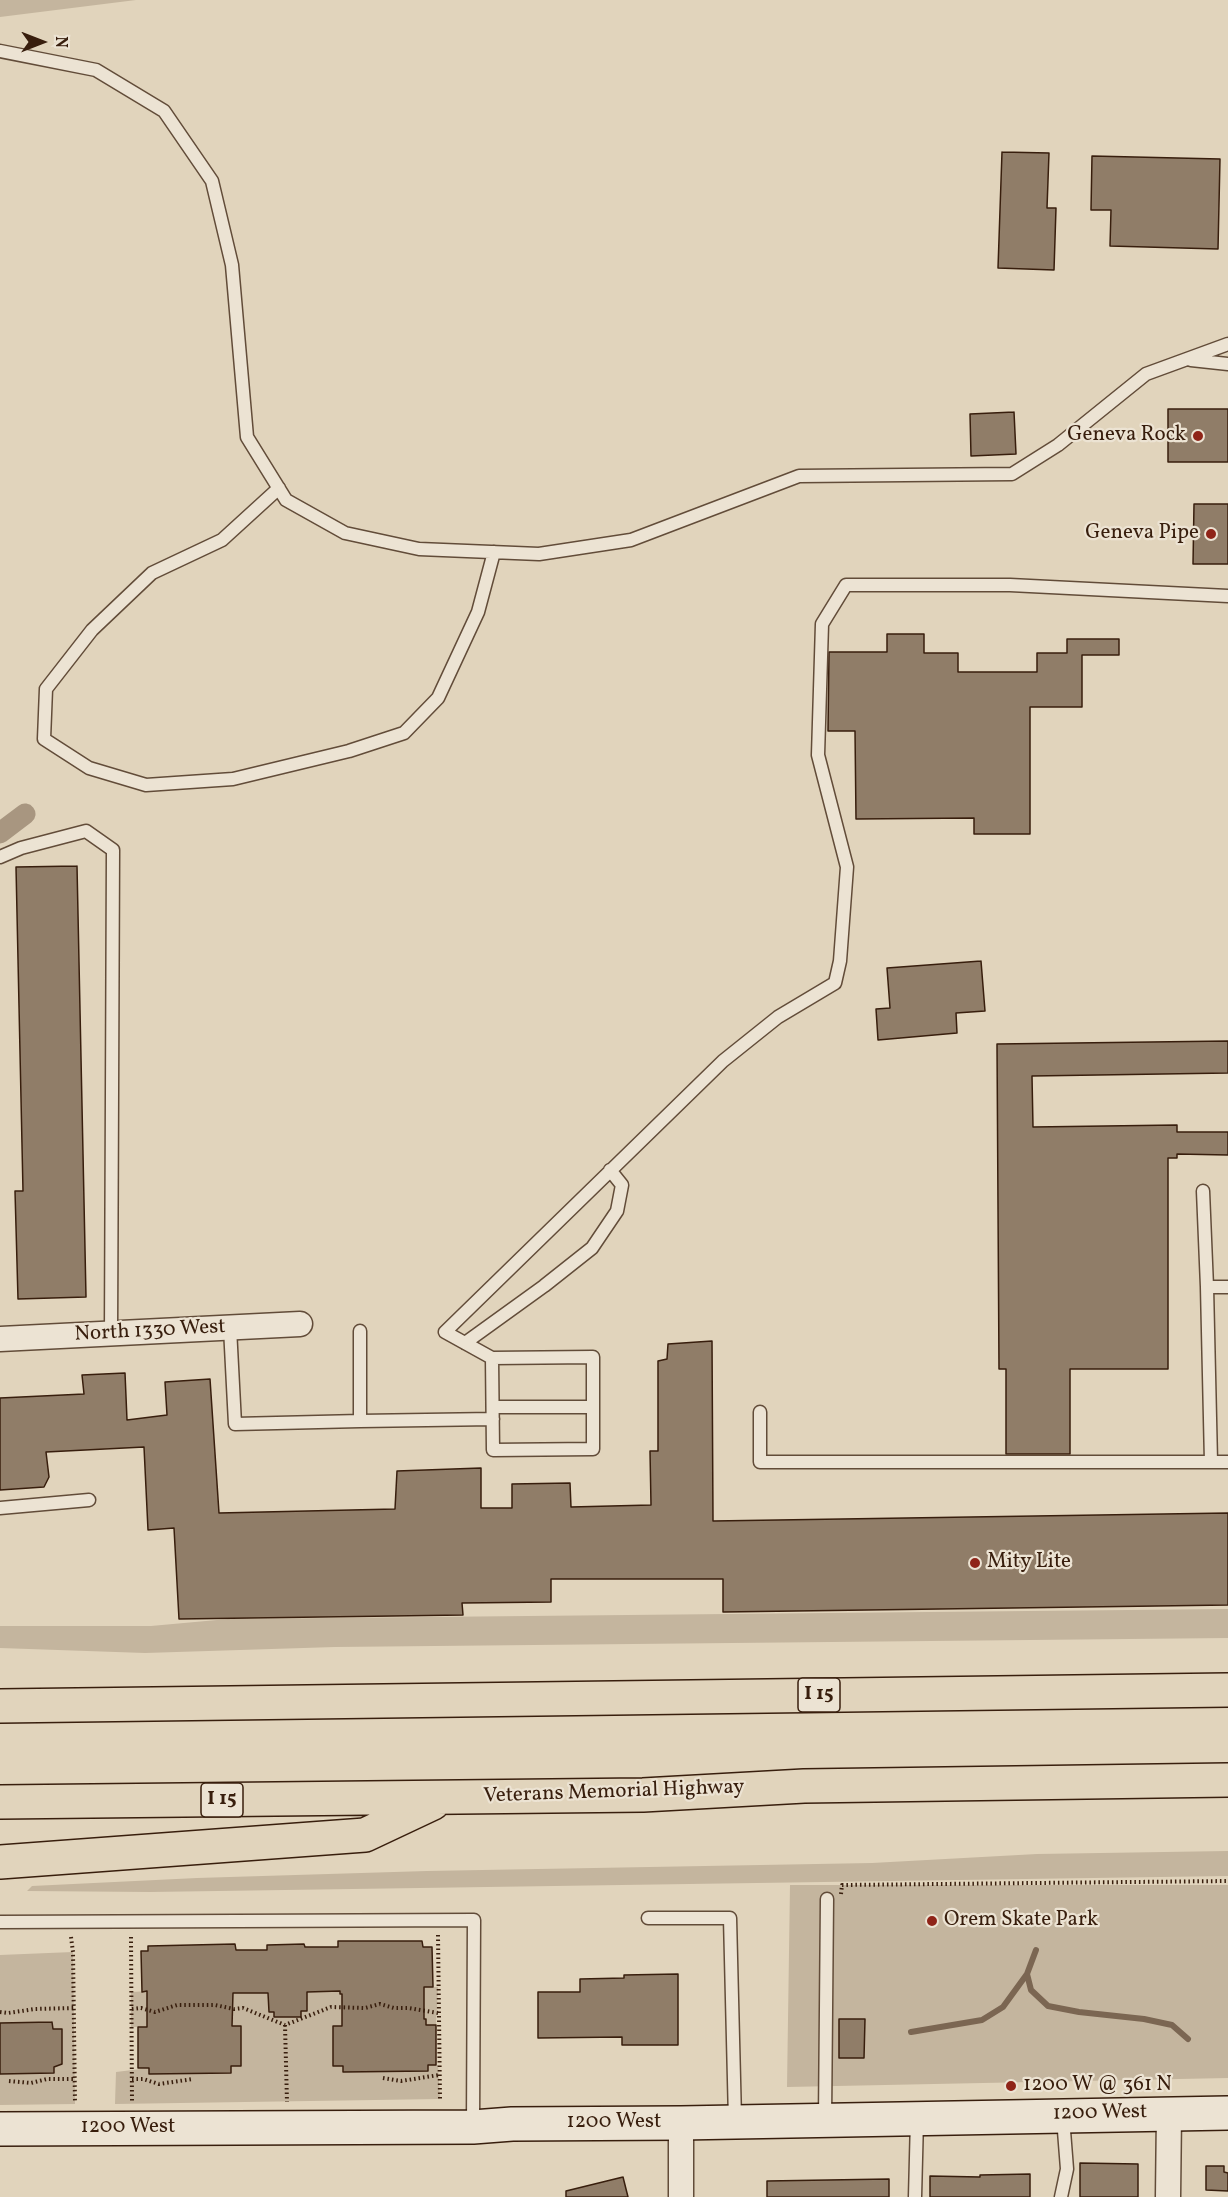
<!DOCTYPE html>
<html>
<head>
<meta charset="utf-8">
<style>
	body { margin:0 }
	#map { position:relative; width:1228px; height:2197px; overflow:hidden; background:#e1d4bc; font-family:Vollkorn,serif }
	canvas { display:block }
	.north { position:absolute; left:12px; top:12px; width:60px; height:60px; -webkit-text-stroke:4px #ece3d3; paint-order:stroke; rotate:90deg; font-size:16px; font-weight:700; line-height:24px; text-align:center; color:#381e0d }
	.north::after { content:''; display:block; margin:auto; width:21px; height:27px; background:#381e0d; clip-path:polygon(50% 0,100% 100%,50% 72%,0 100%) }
</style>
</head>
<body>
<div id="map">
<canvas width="1228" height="2197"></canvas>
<div class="north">N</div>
</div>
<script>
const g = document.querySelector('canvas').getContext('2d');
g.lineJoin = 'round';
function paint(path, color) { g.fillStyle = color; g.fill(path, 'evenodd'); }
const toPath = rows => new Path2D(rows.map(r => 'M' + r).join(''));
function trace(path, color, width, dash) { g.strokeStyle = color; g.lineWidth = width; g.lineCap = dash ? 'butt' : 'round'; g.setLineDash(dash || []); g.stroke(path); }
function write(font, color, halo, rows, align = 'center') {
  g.font = font + ' Vollkorn,serif'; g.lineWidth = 4.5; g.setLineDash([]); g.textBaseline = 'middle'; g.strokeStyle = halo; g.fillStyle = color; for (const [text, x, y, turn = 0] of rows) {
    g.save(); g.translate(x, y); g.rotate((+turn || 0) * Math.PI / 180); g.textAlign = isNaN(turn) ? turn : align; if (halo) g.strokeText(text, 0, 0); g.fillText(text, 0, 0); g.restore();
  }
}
const green = toPath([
	[0,0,136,0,0,17],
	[1228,1609,1228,1638,335,1647,145,1653,0,1648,0,1626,151,1626,228,1619],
	[1228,1851,1228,1876,150,1892,27,1891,32,1886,197,1878,427,1871,872,1863,1037,1854],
	[790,1885,1228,1885,1228,2078,787,2087],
	[73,1952,75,2104,0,2105,0,1955],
	[424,1987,438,1987,436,2025,426,2025,426,2019,343,2066,343,2071,428,2071,428,2065,438,2065,440,2099,115,2104,116,2072,149,2068,149,2074,231,2073,231,2066,241,2066,241,2026,232,2026,232,2019,147,2020,147,2027,131,2027,131,1992,150,1991,150,1997,233,1995,233,1989,268,1993,269,2012,274,2012,274,2017,301,2017,301,2011,307,2011,307,1992,340,1988,340,1994,424,1993]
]);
const stream = toPath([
	[1036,1950,1027,1974,1031,1990,1048,2006,1079,2012,1144,2019,1172,2025,1188,2039],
	[911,2032,982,2020,1003,2007,1027,1974]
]);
const canal = toPath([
	[0,833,25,814]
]);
const building = toPath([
	[1002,152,1049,153,1047,208,1056,208,1054,270,998,268,1002,152],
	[1092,156,1220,159,1218,249,1110,246,1111,210,1091,210,1092,156],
	[1168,409,1228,409,1228,462,1168,462,1168,409],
	[1014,412,1016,454,971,456,970,414,1014,412],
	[1194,504,1228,504,1228,564,1193,564,1194,504],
	[887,634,924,634,924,653,958,653,958,672,1037,672,1037,653,1067,653,1067,639,1119,639,1119,655,1082,655,1082,707,1030,707,1030,834,974,834,974,818,856,819,855,731,828,731,829,652,887,652,887,634],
	[77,866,86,1297,18,1299,15,1191,23,1191,16,867,77,866],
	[981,961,985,1011,956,1013,957,1033,878,1040,876,1009,890,1008,887,968,981,961],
	[1228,1041,1228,1073,1032,1076,1033,1127,1177,1125,1177,1132,1228,1132,1228,1155,1177,1154,1177,1158,1168,1158,1168,1369,1070,1369,1070,1454,1006,1454,1006,1369,999,1369,997,1044,1228,1041],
	[712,1341,713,1521,1228,1513,1228,1605,723,1612,723,1579,551,1579,551,1602,462,1603,463,1615,179,1619,174,1528,148,1530,144,1447,46,1452,49,1477,44,1487,0,1490,0,1398,84,1394,82,1375,125,1373,127,1420,167,1415,165,1382,210,1379,219,1513,395,1509,397,1471,481,1468,481,1508,512,1508,512,1484,570,1483,571,1507,651,1505,650,1451,658,1451,658,1361,667,1359,668,1344,712,1341],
	[338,1941,422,1941,423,1947,432,1947,433,1987,424,1987,424,2019,426,2019,426,2025,436,2025,436,2065,428,2065,428,2071,343,2072,343,2066,333,2066,333,2026,342,2026,342,1994,340,1994,340,1991,307,1992,307,2011,301,2011,301,2017,274,2017,274,2012,269,2012,268,1993,233,1993,232,2026,241,2026,241,2066,231,2066,231,2073,149,2074,149,2068,138,2068,138,2027,147,2027,147,1991,142,1992,141,1951,148,1951,148,1946,235,1944,236,1950,267,1950,267,1945,304,1944,305,1947,338,1947,338,1941],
	[678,1974,678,2045,622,2045,622,2037,538,2038,538,1992,580,1992,580,1979,624,1978,624,1975,678,1974],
	[839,2019,865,2019,864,2058,839,2058,839,2019],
	[52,2022,53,2029,62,2029,62,2064,54,2067,54,2073,0,2074,0,2023,52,2022],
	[1080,2163,1138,2164,1138,2197,1080,2197,1080,2163],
	[1206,2166,1224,2166,1224,2172,1228,2173,1228,2191,1206,2190,1206,2166],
	[1030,2174,1030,2197,930,2197,930,2176,980,2177,980,2175,1030,2174],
	[623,2177,628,2197,566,2197,566,2191,623,2177],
	[889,2179,889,2197,767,2197,767,2181,889,2179]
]);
const path = toPath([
	[841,1894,842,1885,1228,1881],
	[438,1935,440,2099],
	[71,1937,73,1952,75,2103],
	[131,1937,132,2103],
	[132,2009,141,2008,155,2012,177,2005,215,2005,234,2009,243,2008,285,2025,331,2007,365,2008,380,2004,394,2008,409,2008,438,2013],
	[0,2012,8,2013,35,2009,74,2008],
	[285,2025,287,2102],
	[383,2078,401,2081,439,2075],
	[132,2079,143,2079,159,2084,193,2079],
	[9,2081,31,2083,47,2079,75,2079]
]);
const lane = toPath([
	[0,51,96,70,164,111,212,181,232,265,247,437,286,500,345,533,419,549,539,554,631,540,799,476,1012,474,1058,445,1146,374,1228,344],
	[1191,360,1228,364],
	[279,488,222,540,152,573,92,630,46,689,44,739,89,768,146,785,233,779,349,751,404,733,438,698,478,612,494,552],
	[0,857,21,848,86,831,113,850,111,1334],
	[1203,1191,1207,1287],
	[1228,1287,1207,1287,1211,1462,1228,1462],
	[230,1328,235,1424,360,1421],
	[360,1331,360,1421,493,1419],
	[465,1343,544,1286,592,1248,617,1211,622,1185,610,1170],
	[492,1358,493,1450,593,1449,593,1357,492,1358,445,1332,723,1061,778,1017,835,983,840,961,847,867,818,755,822,624,846,585,1010,585,1228,596],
	[493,1407,593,1407],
	[760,1412,760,1462,1211,1462],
	[0,1508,89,1500],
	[648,1918,730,1918,735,2120],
	[0,1922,474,1920,473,2125],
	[825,2119,827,1899],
	[915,2197,917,2119],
	[1061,2197,1067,2169,1063,2118]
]);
const street = toPath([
	[0,1339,300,1324],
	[681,2123,681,2197],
	[1168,2197,1169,2113]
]);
const secondary = toPath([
	[0,2129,473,2127,512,2124,681,2123,1228,2113]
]);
const highway = toPath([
	[0,1706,1228,1690],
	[0,1802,643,1795,804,1786,1228,1780],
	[0,1862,365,1835,433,1803]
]);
const markers = [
	[1198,436,6,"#8f2418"],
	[1211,534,6,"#8f2418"],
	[975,1563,6,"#8f2418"],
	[932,1921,6,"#8f2418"],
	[1011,2086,6,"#8f2418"]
];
const shields = [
	[819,1695,42],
	[222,1800,42]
];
const shieldNames = [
	["I 15",819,1695],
	["I 15",222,1800]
];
const poiNames = [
	["Geneva Rock",1186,436,"right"],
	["Geneva Pipe",1199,534,"right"],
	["Mity Lite",987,1563],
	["Orem Skate Park",944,1921],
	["1200 W @ 361 N",1023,2086]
];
const streetNames = [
	["North 1330 West",150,1332,-3],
	["Veterans Memorial Highway",614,1793,-2],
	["1200 West",1100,2114,-1],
	["1200 West",614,2123],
	["1200 West",128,2128]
];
paint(green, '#c4b59e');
trace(stream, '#7b6652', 6);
trace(canal, '#a89680', 21);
paint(building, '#907d68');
trace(building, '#381e0d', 1.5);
trace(lane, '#624c39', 15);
trace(street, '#624c39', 27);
trace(secondary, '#381e0d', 36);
trace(highway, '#381e0d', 36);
trace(path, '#381e0d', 4, [1.5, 3]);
trace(lane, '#ece3d3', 12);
trace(street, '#ece3d3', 24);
trace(secondary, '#ece3d3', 33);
trace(highway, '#e1d4bc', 33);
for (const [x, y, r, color] of markers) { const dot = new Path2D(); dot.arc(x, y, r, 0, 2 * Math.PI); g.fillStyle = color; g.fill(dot); trace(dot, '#ece3d3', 2); }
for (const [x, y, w] of shields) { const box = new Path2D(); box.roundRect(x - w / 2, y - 17, w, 34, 4.5); g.fillStyle = '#ece3d3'; g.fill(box); trace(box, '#381e0d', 1.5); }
write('bold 20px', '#381e0d', null, shieldNames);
write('21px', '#381e0d', '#ece3d3', poiNames, 'left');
write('21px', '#381e0d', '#ece3d3', streetNames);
</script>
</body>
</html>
